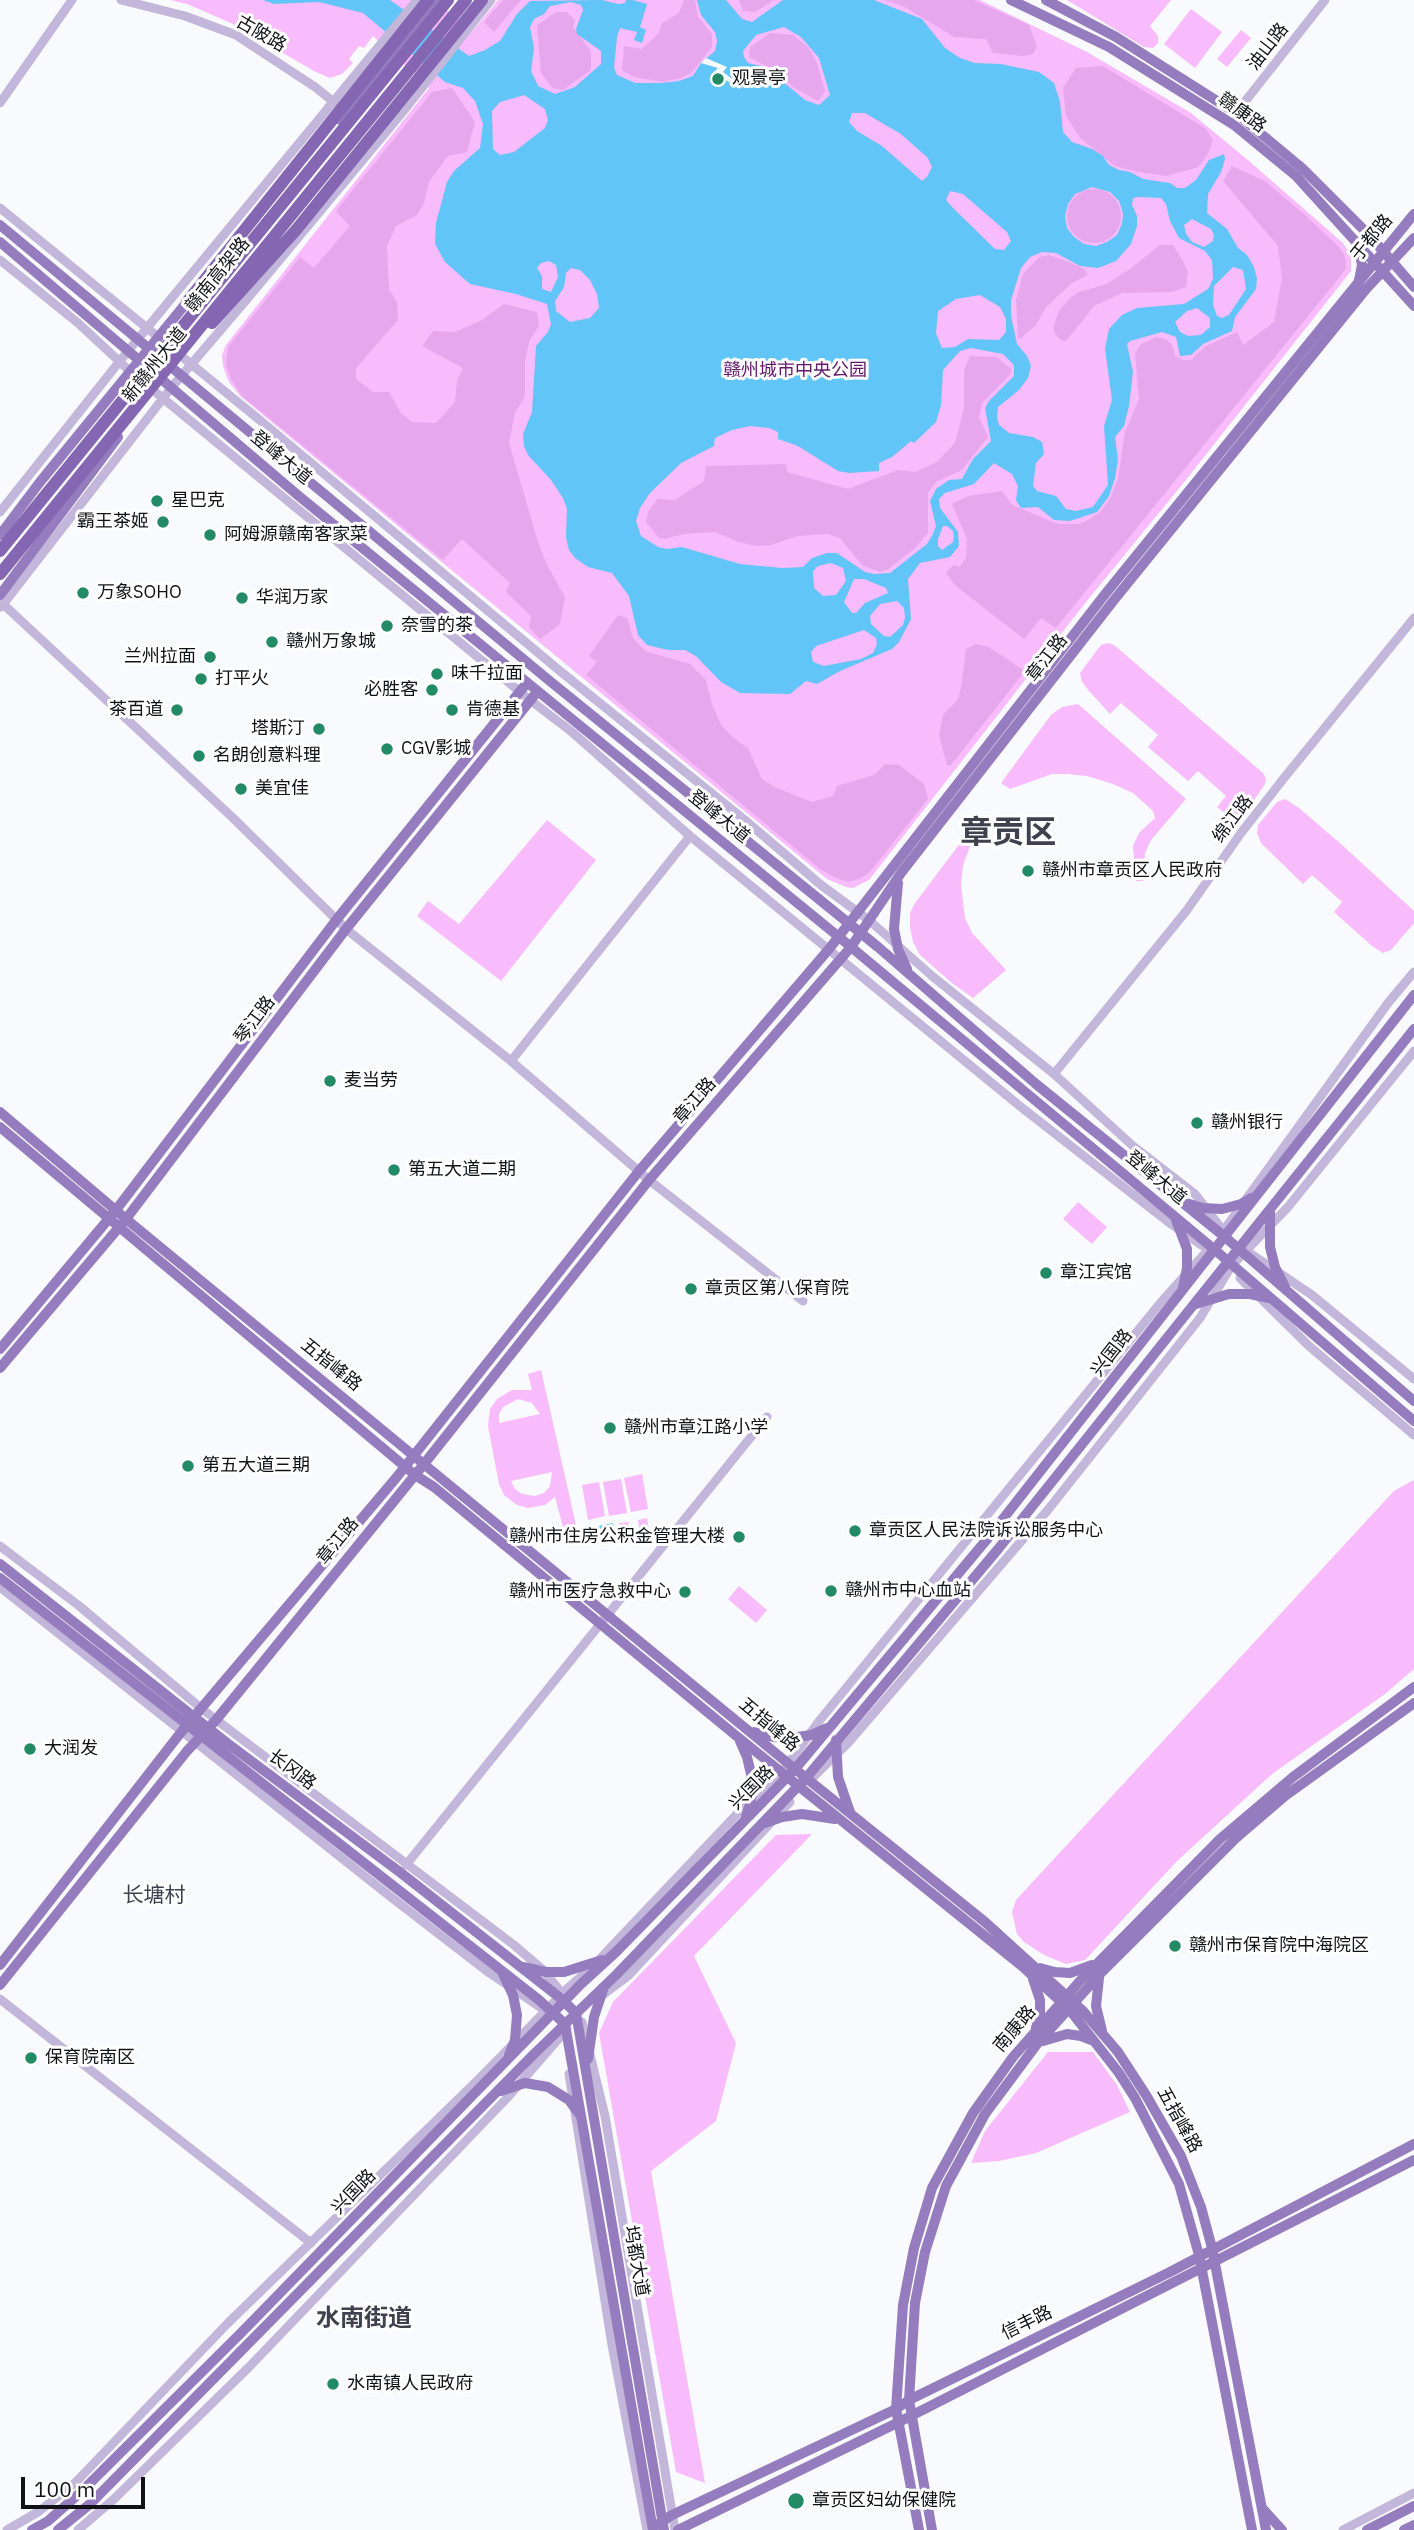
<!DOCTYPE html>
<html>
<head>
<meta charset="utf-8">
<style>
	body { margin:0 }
	#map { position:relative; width:1414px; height:2530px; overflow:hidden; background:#f9fafd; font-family:"IBM Plex Sans",sans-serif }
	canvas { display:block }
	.scale { position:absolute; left:21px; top:2477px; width:124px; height:32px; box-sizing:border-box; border:4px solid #111217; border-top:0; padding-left:9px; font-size:21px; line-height:24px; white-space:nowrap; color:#111217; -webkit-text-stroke:5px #fff; paint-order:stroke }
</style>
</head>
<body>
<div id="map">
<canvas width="1414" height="2530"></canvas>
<div class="scale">100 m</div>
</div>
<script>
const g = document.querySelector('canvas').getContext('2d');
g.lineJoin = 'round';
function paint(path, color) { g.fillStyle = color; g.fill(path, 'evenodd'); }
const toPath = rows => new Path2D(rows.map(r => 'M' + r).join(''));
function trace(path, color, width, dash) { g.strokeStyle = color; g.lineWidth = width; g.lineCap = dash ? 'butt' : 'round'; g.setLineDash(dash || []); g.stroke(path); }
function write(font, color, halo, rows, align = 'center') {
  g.font = font + ' "IBM Plex Sans","Noto Sans SC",sans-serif'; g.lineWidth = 6; g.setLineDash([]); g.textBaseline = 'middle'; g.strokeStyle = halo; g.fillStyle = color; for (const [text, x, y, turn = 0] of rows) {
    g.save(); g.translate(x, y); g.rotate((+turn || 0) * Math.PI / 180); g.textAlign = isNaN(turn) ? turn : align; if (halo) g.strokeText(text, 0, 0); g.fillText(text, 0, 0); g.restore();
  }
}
const green = toPath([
	[170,0,435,0,472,32,498,0,980,0,1087,52,1191,113,1249,161,1343,243,1351,256,1351,271,1185,481,1086,602,869,880,853,888,846,887,827,879,240,396,229,382,223,366,222,355,226,345,429,88,373,36,364,48,359,46,349,59,353,63,342,74,330,78,314,71,231,23,187,4],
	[1067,0,1171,0,1150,26,1158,36,1158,43,1153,48,1144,47],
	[1191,9,1222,32,1195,68,1164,44],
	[1241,30,1251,38,1227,67,1217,59],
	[1108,643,1114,645,1263,773,1266,778,1265,784,1246,812,1229,816,1217,807,1226,796,1198,771,1188,781,1148,747,1158,735,1121,703,1110,714,1089,691,1082,682,1080,673,1101,645],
	[1078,704,1186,799,1151,840,1145,853,1143,881,1136,881,1133,846,1139,833,1155,818,1153,811,1133,793,1113,784,1087,776,1068,774,1052,774,1010,789,1001,783,1051,715,1062,707],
	[1285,799,1299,808,1341,844,1414,911,1414,923,1391,950,1383,953,1372,946,1334,912,1342,902,1312,875,1303,884,1261,843,1257,833,1258,825,1277,802],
	[547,820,596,860,501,981,417,916,428,901,459,924],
	[964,838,972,841,963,865,961,886,965,918,972,933,1006,970,973,998,952,983,920,955,913,942,910,927,910,913,915,903],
	[1078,1202,1107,1227,1092,1244,1063,1219],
	[541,1370,576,1525,563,1527,555,1497,545,1505,528,1508,517,1505,504,1495,499,1484,488,1426,490,1409,497,1399,512,1390,532,1390,528,1374],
	[518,1399,532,1403,540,1414,499,1423,499,1414,503,1407],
	[552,1472,550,1486,544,1493,535,1496,522,1494,515,1489,511,1481],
	[642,1474,648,1509,631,1512,624,1478],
	[621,1479,627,1513,609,1516,603,1482],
	[1414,1480,1414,1669,1385,1694,1272,1774,1177,1861,1085,1960,1066,1964,1044,1955,1024,1942,1017,1934,1012,1912,1016,1900,1394,1491],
	[599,1482,605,1516,588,1520,582,1485],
	[647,1518,650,1539,641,1541,638,1520],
	[628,1522,632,1543,622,1544,619,1523],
	[739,1586,767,1610,756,1623,728,1599],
	[812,1834,694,1956,736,2043,716,2121,651,2171,705,2483,676,2472,599,2033,613,2002,776,1835],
	[1048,2052,1093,2052,1117,2085,1130,2112,1036,2153,999,2161,971,2163,985,2131]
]);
const forest = toPath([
	[503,0,521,0,494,32,484,22],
	[684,0,695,0,698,17,712,34,712,47,691,73,681,78,663,82,634,77,622,70,624,46,642,49,658,34,662,23,679,13],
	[739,0,774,0,755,12,743,11],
	[884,0,974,0,1029,25,1037,46,1033,54,1023,56,993,53,986,39,954,37,905,7],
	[556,12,567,12,575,20,573,27,591,51,591,70,563,90,552,88,541,73,538,40,537,25],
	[770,33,793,35,809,48,817,63,825,91,818,101,793,87,776,71,749,57,750,47],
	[1103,66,1205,128,1213,140,1207,156,1198,167,1167,176,1138,172,1115,166,1080,138,1066,116,1063,88,1076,68],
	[452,88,475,122,467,152,448,156,429,182,424,203,417,215,396,226,387,246,389,290,397,302,398,320,356,368,356,379,373,392,389,392,401,413,412,422,436,423,455,402,457,381,463,368,422,346,433,331,455,332,482,320,504,304,537,312,539,326,530,339,525,360,525,396,515,413,509,443,538,542,546,563,565,597,560,624,540,639,529,627,531,616,506,592,510,583,462,539,443,560,242,396,231,379,226,365,228,347,300,257,314,268,350,226,336,211,432,92],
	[1232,166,1265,181,1306,216,1340,248,1345,257,1346,269,1056,628,1041,618,1024,639,956,586,946,573,953,565,960,567,966,558,967,539,952,504,968,496,1002,491,1012,505,1058,524,1079,524,1088,520,1100,512,1110,499,1118,479,1125,432,1139,399,1135,354,1140,345,1156,337,1165,339,1172,344,1175,356,1182,360,1191,360,1206,346,1237,332,1243,345,1274,322,1282,278,1278,246,1223,181],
	'1067 216a27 27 0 1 1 54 0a27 27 0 1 1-54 0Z',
	[1160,245,1173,245,1181,258,1188,271,1186,287,1172,292,1122,293,1094,306,1066,341,1061,340,1056,335,1053,328,1059,311,1071,297,1079,292,1107,284,1130,269],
	[1049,255,1069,262,1084,269,1088,275,1072,283,1046,307,1036,325,1020,339,1018,338,1016,300,1023,274,1039,257],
	[970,356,997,357,1012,370,1009,376,982,403,979,417,988,437,962,470,936,482,928,493,928,533,914,549,887,570,880,572,862,565,840,538,827,534,798,536,771,545,756,546,738,542,715,532,684,534,664,539,659,538,646,522,648,512,657,499,675,500,704,481,706,466,786,464,787,472,848,489,898,470,915,472,937,462,955,443,964,408,964,370],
	[618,615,627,618,633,638,645,651,690,664,706,680,712,704,720,723,731,736,748,748,762,779,774,787,812,802,833,796,837,786,874,775,885,764,899,765,924,784,928,799,869,873,859,879,848,882,832,876,820,869,586,675,597,662,589,656],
	[976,644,989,647,1025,671,951,765,947,765,939,736,943,715,958,699,961,688,966,649]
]);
const water = toPath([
	[263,0,390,0,469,56,485,50,500,41,517,14,530,1,602,0,618,4,625,3,626,0,633,0,647,4,640,27,646,30,642,43,634,40,637,32,620,28,617,37,614,68,617,75,635,83,661,83,679,81,693,76,701,63,715,51,717,41,715,32,701,15,697,0,726,0,742,19,752,22,783,0,874,0,922,19,945,48,960,58,975,63,1001,64,1039,72,1054,83,1060,102,1063,132,1072,142,1092,149,1103,156,1109,165,1119,170,1130,172,1143,179,1170,183,1177,188,1185,188,1196,180,1209,160,1224,154,1225,159,1221,172,1208,194,1207,213,1227,229,1238,248,1247,255,1254,267,1257,279,1256,289,1235,317,1232,331,1203,344,1191,355,1180,356,1176,337,1162,332,1130,341,1127,344,1133,372,1129,406,1124,426,1115,437,1118,460,1115,478,1109,496,1097,512,1070,521,1054,520,1038,507,1021,508,1016,500,1018,486,1012,474,994,463,974,484,945,493,939,499,940,508,958,532,959,546,950,557,920,563,908,579,911,619,899,642,892,649,840,671,817,684,806,681,790,694,740,693,721,682,696,656,685,650,668,650,647,645,638,635,629,596,612,573,588,567,575,558,569,550,566,537,567,509,563,498,551,480,528,455,524,446,523,434,532,412,536,346,548,332,551,324,547,304,516,294,470,284,445,262,435,244,436,223,447,182,454,171,480,148,483,124,475,101,463,88,445,82,363,13,319,2,274,4],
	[571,2,581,5,583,10,576,29,577,34,601,51,601,64,575,87,555,94,538,86,531,71,534,48,530,27,534,19,544,14,550,6],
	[784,27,801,37,819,58,830,95,819,105,805,100,765,67,748,63,744,57,743,51,756,35],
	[524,95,545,109,548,120,545,128,514,152,500,155,493,149,492,111,500,102],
	[852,113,865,113,901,134,928,158,932,167,927,177,922,181,882,146,857,131,849,122],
	[1092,187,1110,192,1119,201,1123,213,1122,224,1117,235,1107,242,1096,246,1084,244,1074,237,1067,228,1065,216,1068,204,1075,194],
	[950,191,963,194,1007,232,1011,241,1004,250,995,249,953,208,946,200],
	[1138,197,1161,198,1166,204,1170,221,1179,238,1205,251,1212,260,1213,279,1208,289,1184,304,1137,308,1122,315,1109,329,1105,349,1112,400,1104,426,1108,485,1093,507,1076,511,1066,509,1056,496,1037,491,1033,486,1036,463,1044,454,1042,442,1033,437,1009,433,999,425,997,417,998,407,1019,390,1028,378,1031,366,1027,356,1017,344,1011,316,1011,300,1021,268,1030,257,1042,252,1056,253,1080,266,1098,268,1116,261,1131,244,1137,226,1137,216,1132,205,1133,198],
	[1192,219,1211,229,1214,235,1213,241,1204,247,1192,242,1186,234,1184,225],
	[549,261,556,265,558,277,551,292,542,289,542,276,537,268,541,263],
	[1233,267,1243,270,1246,289,1229,315,1222,318,1217,316,1213,305,1214,286],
	[571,268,580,270,590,280,597,294,599,308,590,318,570,322,556,311,555,301,564,287,566,273],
	[980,295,1000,307,1006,319,1006,332,999,340,968,339,955,347,942,348,936,333,938,311,956,299],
	[1197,308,1210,318,1210,327,1201,335,1188,336,1180,332,1175,322,1187,311],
	[971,348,1003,354,1014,365,1014,376,989,401,985,408,991,441,973,459,962,479,949,480,936,489,930,501,936,526,933,534,927,544,890,573,874,574,865,572,837,553,827,553,812,558,803,567,782,568,740,564,682,547,667,549,658,547,641,536,636,521,640,508,650,493,681,463,714,446,715,438,732,430,750,426,769,428,778,432,778,439,798,446,838,471,849,473,879,471,879,463,892,457,911,441,914,443,936,422,941,405,943,370,960,351],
	[943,526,947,526,953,531,954,537,953,542,942,550,938,546,938,539],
	[831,563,843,568,846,581,836,595,823,596,814,588,813,571,818,566],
	[854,579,864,579,886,588,888,593,865,603,856,613,852,613,844,602],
	[897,601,904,608,905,618,903,625,890,637,884,636,871,624,870,616,880,604],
	[864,630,876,638,877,644,873,653,861,659,824,666,813,662,811,652,816,646],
	[613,1523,615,1539,586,1544,584,1529]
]);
const pier = toPath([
	[706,58,727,67,723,72,731,78,763,75,764,67,767,78,729,82,724,79,718,86,712,80,716,75,714,72,718,68,701,63]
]);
const minor = toPath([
	[121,0,185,16,236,35,315,87,335,103],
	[0,103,72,0],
	[1236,113,1325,0],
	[0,208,256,417,560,671,746,821,821,885,870,921,932,976,1054,1074,1133,1146,1195,1194,1224,1232],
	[0,260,78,323,134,375],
	[148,386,530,700,572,732,690,836,1021,1107,1167,1221,1203,1246],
	[0,512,119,362,417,0],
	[3,604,232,817,346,929,511,1061,649,1180,803,1301],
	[1,607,171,388,247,299,405,109,491,0],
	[511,1061,690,836],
	[1054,1074,1187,910,1241,833,1284,778,1414,618],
	[1224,1230,1388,1003,1414,972],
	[1248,1252,1312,1295,1414,1379],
	[1240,1278,1309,1346,1414,1435],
	[0,1546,78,1605,202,1709,514,1945,543,1970,565,1997],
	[0,1587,387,1894,488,1972,546,2011],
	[809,1781,848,1743,1047,1511,1200,1318,1232,1265,1288,1207,1414,1051],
	[406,1865,767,1417],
	[600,1997,628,1976,790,1802],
	[0,1999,311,2243],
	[582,2022,605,2116,675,2530],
	[569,2074,612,2345,647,2530],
	[7,2530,38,2512,75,2483,228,2323,480,2078,569,1987,595,1964,736,1815,782,1772,820,1720,1162,1301,1209,1249],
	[78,2530,114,2499,250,2366,507,2098,567,2029],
	[1343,2530,1414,2493]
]);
const major = toPath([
	[1011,0,1109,47,1234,125,1296,176,1414,306],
	[1046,0,1116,37,1236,113,1302,168,1370,236,1414,287],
	[340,120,438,0],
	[0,225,551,682,878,947,1036,1084,1225,1237,1414,1401],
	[0,242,300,497,839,937,1215,1250,1414,1421],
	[1358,245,1362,265,1359,280],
	[0,535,40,482,192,296],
	[0,595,118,437],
	[898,883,894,929,898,949,907,969],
	[0,1112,126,1219,403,1447,795,1769,985,1922,1083,2011,1118,2052,1146,2095,1181,2156,1201,2207,1212,2248,1266,2530],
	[0,1127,415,1475,434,1487,734,1734,1022,1966,1069,2009,1119,2073,1135,2098,1179,2184,1199,2255,1252,2530],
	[1186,1203,1203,1208,1222,1209,1241,1204,1251,1198],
	[1270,1212,1270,1247,1275,1267,1285,1287],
	[1176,1220,1187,1249,1187,1268,1183,1288],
	[1196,1304,1229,1294,1250,1294,1269,1298],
	[0,1349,116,1210,337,919,526,684],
	[0,1368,126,1219,346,929,537,692],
	[0,1564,227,1743,401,1873,559,1997,576,2013,664,2530],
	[0,1578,539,2000,565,2024,653,2530],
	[754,1732,773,1737,791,1738,811,1735,827,1728],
	[836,1740,838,1777,850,1812],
	[740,1741,747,1757,752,1778,751,1801,746,1817],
	[762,1824,782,1817,802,1814,835,1819],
	[0,1965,182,1731,396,1478,639,1171,829,949,1106,593,1414,214],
	[523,1967,546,1972,564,1972,602,1960],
	[1040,1968,1055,1972,1070,1973,1092,1965],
	[503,1974,513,1995,517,2015,515,2040,509,2055],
	[1099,1978,1096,2006,1102,2031],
	[1033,1979,1040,2000,1040,2013,1036,2028],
	[0,1985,187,1751,216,1720,424,1464,649,1180,851,947,901,873,1114,600,1366,289,1414,238],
	[1043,2041,1067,2034,1081,2036,1094,2041],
	[588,2059,594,2017,603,1990],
	[501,2091,525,2083,548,2087,569,2100,580,2115],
	[1263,2509,1282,2530],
	[657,2525,672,2515,896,2409,909,2400,1170,2272,1414,2144],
	[32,2530,48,2521,81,2492,242,2332,581,1984,616,1952,795,1769,988,1538,1414,995],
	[58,2530,90,2504,534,2054,617,1974,806,1778,999,1548,1414,1029],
	[678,2530,899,2422,1414,2160],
	[919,2530,896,2409,903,2305,914,2248,932,2188,973,2113,1013,2057,1080,1981,1220,1839,1293,1777,1414,1687],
	[932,2530,909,2400,915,2303,925,2252,946,2186,985,2114,1037,2044,1101,1973,1236,1838,1285,1796,1414,1703],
	[1367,2530,1414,2506],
	[1404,2530,1414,2525]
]);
const highway = toPath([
	[187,302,428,0],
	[212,323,296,230,482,0],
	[0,551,448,0],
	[0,574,466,0]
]);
const markers = [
	[718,79,7,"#238a66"],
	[157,501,7,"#238a66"],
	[163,522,7,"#238a66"],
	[210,535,7,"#238a66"],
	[83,593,7,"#238a66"],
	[242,598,7,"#238a66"],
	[387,626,7,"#238a66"],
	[272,642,7,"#238a66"],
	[210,657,7,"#238a66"],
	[437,674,7,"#238a66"],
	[201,679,7,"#238a66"],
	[432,690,7,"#238a66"],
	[177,710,7,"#238a66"],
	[452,710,7,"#238a66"],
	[319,729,7,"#238a66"],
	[387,749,7,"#238a66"],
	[199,756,7,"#238a66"],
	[241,789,7,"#238a66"],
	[1028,871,7,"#238a66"],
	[330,1081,7,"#238a66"],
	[1197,1123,7,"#238a66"],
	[394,1170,7,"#238a66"],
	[1046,1273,7,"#238a66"],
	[691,1289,7,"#238a66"],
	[610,1428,7,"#238a66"],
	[188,1466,7,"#238a66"],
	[855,1531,7,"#238a66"],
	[739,1537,7,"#238a66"],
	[831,1591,7,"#238a66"],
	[685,1592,7,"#238a66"],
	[30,1749,7,"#238a66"],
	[1175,1946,7,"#238a66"],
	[31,2058,7,"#238a66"],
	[333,2384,7,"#238a66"],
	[796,2501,9,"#238a66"]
];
const streetNames = [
	["古陂路",261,34,30],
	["油山路",1268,47,-52],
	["赣康路",1242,113,36],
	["于都路",1372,238,-51],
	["赣南高架路",218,275,-51],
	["新赣州大道",155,365,-51],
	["登峰大道",281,458,40],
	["章江路",1047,658,-52],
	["登峰大道",719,817,39],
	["绵江路",1233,819,-53],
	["琴江路",255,1020,-53],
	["章江路",695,1101,-49],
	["登峰大道",1156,1178,40],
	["兴国路",1112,1353,-52],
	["五指峰路",331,1365,39],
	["章江路",338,1541,-51],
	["五指峰路",769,1725,40],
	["长冈路",292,1770,37],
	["兴国路",752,1788,-45],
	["南康路",1015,2029,-50],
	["五指峰路",1179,2120,61],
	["兴国路",354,2192,-46],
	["坞都大道",636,2261,80],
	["信丰路",1027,2323,-26]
];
const poiNames = [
	["观景亭",732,79],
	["星巴克",171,501],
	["霸王茶姬",149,522,"right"],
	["阿姆源赣南客家菜",224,535],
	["万象SOHO",97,593],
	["华润万家",256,598],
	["奈雪的茶",401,626],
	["赣州万象城",286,642],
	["兰州拉面",196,657,"right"],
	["味千拉面",451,674],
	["打平火",215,679],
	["必胜客",418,690,"right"],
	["茶百道",163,710,"right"],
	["肯德基",466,710],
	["塔斯汀",305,729,"right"],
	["CGV影城",401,749],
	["名朗创意料理",213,756],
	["美宜佳",255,789],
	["赣州市章贡区人民政府",1042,871],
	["麦当劳",344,1081],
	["赣州银行",1211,1123],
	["第五大道二期",408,1170],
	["章江宾馆",1060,1273],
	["章贡区第八保育院",705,1289],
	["赣州市章江路小学",624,1428],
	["第五大道三期",202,1466],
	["章贡区人民法院诉讼服务中心",869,1531],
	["赣州市住房公积金管理大楼",725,1537,"right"],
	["赣州市中心血站",845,1591],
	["赣州市医疗急救中心",671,1592,"right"],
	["大润发",44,1749],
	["赣州市保育院中海院区",1189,1946],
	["保育院南区",45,2058],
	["水南镇人民政府",347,2384],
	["章贡区妇幼保健院",812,2501]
];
const parkNames = [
	["赣州城市中央公园",795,371]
];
const quarterNames = [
	["长塘村",154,1896]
];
const districtNames = [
	["水南街道",364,2319]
];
const townNames = [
	["章贡区",1008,834]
];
paint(green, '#f8bbfc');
paint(forest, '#e7a7ed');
paint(water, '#61c5f7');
paint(pier, '#f9fafd');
trace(minor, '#c3b6db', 9);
trace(major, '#957cbe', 10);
trace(highway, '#8566b2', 12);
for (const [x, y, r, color] of markers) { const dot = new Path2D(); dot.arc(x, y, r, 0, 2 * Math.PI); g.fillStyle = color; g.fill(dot); trace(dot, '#fff', 2.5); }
write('18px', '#111217', '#fff', streetNames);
write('18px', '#111217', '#fff', poiNames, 'left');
write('18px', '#64186b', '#fff', parkNames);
write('21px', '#3f414f', '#fff', quarterNames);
write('bold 24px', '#3f414f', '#fff', districtNames);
write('bold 32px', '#3f414f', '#fff', townNames);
</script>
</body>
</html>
